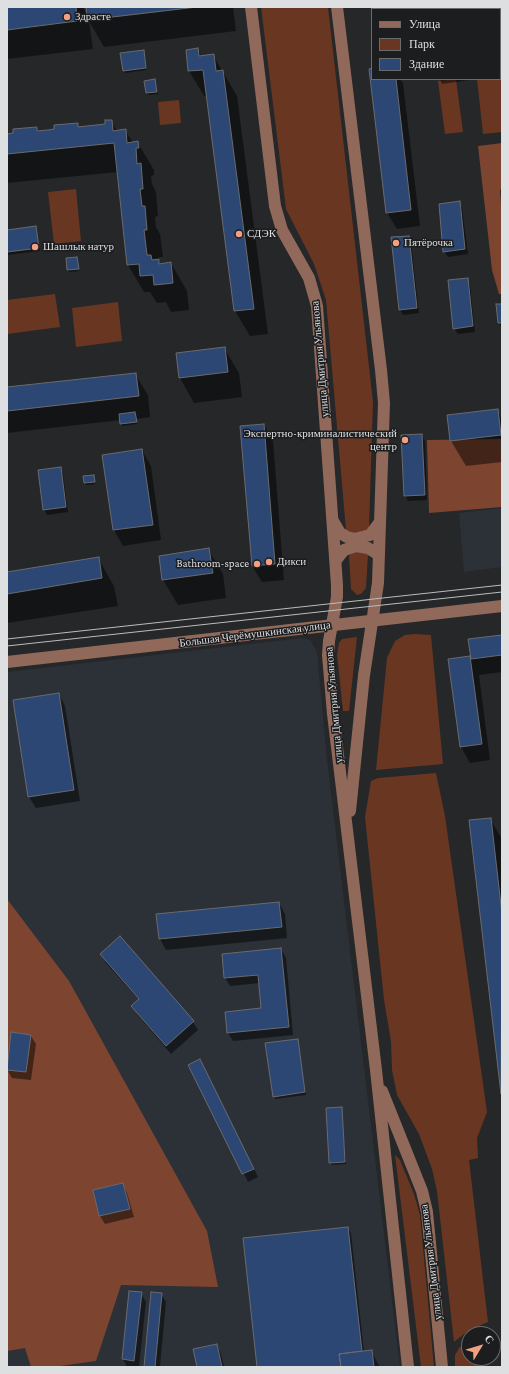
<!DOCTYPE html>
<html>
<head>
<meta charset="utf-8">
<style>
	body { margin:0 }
	#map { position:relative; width:509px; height:1374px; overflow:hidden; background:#252729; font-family:"Crimson Pro",serif }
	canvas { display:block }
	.frame { position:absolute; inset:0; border:8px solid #dedfe1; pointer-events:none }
	.legend { position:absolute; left:371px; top:8px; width:130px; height:72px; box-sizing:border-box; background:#1c1d1f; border:1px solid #6a6b6d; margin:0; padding:5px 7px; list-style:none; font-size:12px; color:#dedfe1 }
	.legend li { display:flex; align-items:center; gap:8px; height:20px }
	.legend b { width:20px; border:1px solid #6a6b6d }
	.north { position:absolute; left:461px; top:1326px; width:40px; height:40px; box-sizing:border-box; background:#1c1d1f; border:1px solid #6a6b6d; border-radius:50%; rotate:52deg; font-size:11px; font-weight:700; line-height:16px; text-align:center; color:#dedfe1 }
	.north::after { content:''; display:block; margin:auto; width:14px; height:18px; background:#f2a081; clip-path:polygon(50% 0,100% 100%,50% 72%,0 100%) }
</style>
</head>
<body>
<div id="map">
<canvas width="509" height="1374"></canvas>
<div class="frame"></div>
<ul class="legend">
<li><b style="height:5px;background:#90695a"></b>Улица</li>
<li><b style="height:11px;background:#693622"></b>Парк</li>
<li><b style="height:11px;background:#2c4774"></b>Здание</li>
</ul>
<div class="north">С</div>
</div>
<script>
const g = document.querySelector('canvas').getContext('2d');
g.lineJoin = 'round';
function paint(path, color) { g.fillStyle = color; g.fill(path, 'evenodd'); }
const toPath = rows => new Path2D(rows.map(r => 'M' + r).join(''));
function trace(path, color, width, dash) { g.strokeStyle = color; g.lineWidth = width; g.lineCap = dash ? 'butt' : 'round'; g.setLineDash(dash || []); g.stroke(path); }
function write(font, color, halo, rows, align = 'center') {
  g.font = font + ' "Crimson Pro",serif'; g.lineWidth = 3; g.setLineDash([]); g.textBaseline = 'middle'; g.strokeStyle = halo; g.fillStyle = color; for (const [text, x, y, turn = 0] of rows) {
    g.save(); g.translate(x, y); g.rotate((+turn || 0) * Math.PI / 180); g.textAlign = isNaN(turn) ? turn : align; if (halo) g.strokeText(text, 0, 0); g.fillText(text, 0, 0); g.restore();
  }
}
const built = toPath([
	[502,508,502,567,464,572,459,513],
	[303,638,310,640,317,652,326,751,400,1367,7,1367,7,672]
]);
const green = toPath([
	[261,7,328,7,373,402,369,529,361,536,346,530,326,300,314,264,286,209],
	[500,70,502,70,502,132,483,134,477,79,500,79],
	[456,79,463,132,445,134,438,81],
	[179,100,181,123,160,125,158,102],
	[76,189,81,241,54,244,48,192],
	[55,294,60,327,7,334,7,300],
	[118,302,122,341,76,347,72,308],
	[362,549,368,554,366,588,361,594,357,595,351,589,349,557,350,552],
	[414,634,431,635,443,764,376,770,387,658,395,641,405,635],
	[357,637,349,711,343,711,337,654,339,643,342,639],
	[436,773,445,816,487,1112,477,1138,478,1158,469,1160,488,1322,468,1331,454,1342,437,1191,432,1169,419,1134,397,1095,392,1070,391,1041,384,1000,365,817,371,781,378,778],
	[395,1155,400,1160,414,1194,420,1215,434,1367,421,1367],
	[469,1341,469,1358,480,1358,480,1367,455,1367,455,1355,459,1348]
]);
const forest = toPath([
	[502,143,502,189,500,190,502,218,502,294,499,294,492,270,478,146],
	[502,439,502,507,429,513,427,440],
	[7,899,69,981,207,1231,218,1287,121,1285,96,1361,53,1367,31,1367,25,1348,7,1351]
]);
const shadow = toPath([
	[7,7,83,7,88,16,87,7,233,7,236,31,104,47,89,21,93,49,7,59],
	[424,7,502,7,502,73,500,74,500,9,419,9],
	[198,50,202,57,213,55,237,96,268,334,250,336,235,311,208,96,204,96,189,71,187,51],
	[143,51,146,70,125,73,124,70],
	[370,69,372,69,372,79,400,79,403,83,420,226,397,229,387,213],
	[440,79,476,79,442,84],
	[155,80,158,94,148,95,147,93],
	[111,121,117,131,125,130,133,143,138,143,154,170,154,175,151,176,152,184,156,192,158,216,155,217,156,227,160,234,163,257,159,257,160,263,171,263,187,291,189,310,171,312,166,302,157,303,150,292,144,292,128,265,118,172,7,183,7,190,7,135,36,128,38,132,77,124,79,128,106,125],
	[170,282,171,284,158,285,158,283],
	[459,202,462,208,468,254,448,257,444,251],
	[36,227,40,251,7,255,7,231],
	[408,237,411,242,419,313,403,315,400,309],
	[77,258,79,271,69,272,68,270],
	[467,279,470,285,475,332,458,334,454,328],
	[497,305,502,305,502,329,499,323],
	[224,348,239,373,242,397,194,403,180,378],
	[135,374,148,395,150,417,137,419,137,424,122,426,121,420,7,433,7,388],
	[497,410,502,419,502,462,466,466,451,441],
	[264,425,273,441,284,580,262,582,252,566],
	[421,435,425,441,427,500,408,501,405,495],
	[142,450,151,466,161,540,123,546,114,530],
	[60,468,63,474,68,512,47,515,44,509],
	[93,476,95,484,86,485,84,477],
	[208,549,223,574,226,598,178,605,163,580,160,557],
	[98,558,114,586,118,606,7,623,7,573],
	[502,636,502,672,479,675,490,760,470,763,461,747,449,660,472,657],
	[59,694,65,706,80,801,36,808,29,797],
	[490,819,502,839,502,1093,471,821],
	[279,903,285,914,287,938,166,950,160,939],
	[120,938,193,1022,198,1030,171,1054,137,1014,132,1006,139,1000,106,963,102,954],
	[281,949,286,958,293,1035,233,1041,228,1033,262,1009,260,983,230,986,225,978],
	[31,1036,36,1044,31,1080,12,1078,7,1069],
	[297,1040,306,1095,275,1099,274,1096],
	[189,1065,204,1068,258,1177,248,1182],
	[341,1108,346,1164,332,1165,330,1162],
	[123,1184,127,1193,134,1217,105,1224,100,1216,94,1191],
	[348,1228,351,1233,364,1352,371,1351,380,1367,258,1367],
	[130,1292,141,1293,146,1302,139,1367,127,1367,123,1359],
	[161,1294,166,1302,160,1367,145,1367],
	[217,1345,221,1354,224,1367,198,1367]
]);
const building = toPath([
	[7,7,76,7,77,21,7,30,7,7],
	[86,7,197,7,87,20,86,7],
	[418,7,446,7,446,9,418,9,418,7],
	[471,7,502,7,502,44,500,44,500,9,472,9,471,7],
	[198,48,199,56,214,54,216,71,223,70,254,309,234,311,203,70,188,71,186,50,198,48],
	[144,50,146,68,123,71,120,53,144,50],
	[372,68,372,79,396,79,411,210,386,213,369,69,372,68],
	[155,79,157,92,146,93,144,81,155,79],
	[105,120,112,120,113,131,126,129,127,143,138,141,139,148,136,148,137,164,141,163,143,189,140,189,142,206,145,206,147,230,144,230,147,255,151,255,152,260,159,259,159,264,171,262,173,283,154,285,153,275,140,276,139,264,127,265,114,143,7,154,7,134,13,133,13,129,37,127,37,131,48,130,54,129,54,125,78,123,78,127,105,124,105,120],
	[460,201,465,249,443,252,439,204,460,201],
	[36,226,39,248,7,252,7,230,36,226],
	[409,236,417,308,399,310,391,237,409,236],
	[77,257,79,269,67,270,66,258,77,257],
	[468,278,473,326,453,329,448,280,468,278],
	[496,304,502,304,502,323,498,323,496,304],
	[225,347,228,372,179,378,176,353,225,347],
	[136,373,139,396,7,411,7,387,136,373],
	[498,409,501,435,450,441,447,415,498,409],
	[135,412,137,422,120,424,119,414,135,412],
	[264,424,275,564,252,566,240,426,264,424],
	[422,434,425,495,404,496,401,435,422,434],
	[142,449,153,525,113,530,102,455,142,449],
	[61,467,66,507,43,510,38,470,61,467],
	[94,475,95,482,84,483,83,476,94,475],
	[209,548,213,573,162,580,159,556,209,548],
	[99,557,102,578,7,594,7,572,99,557],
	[502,635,502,655,471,659,468,639,502,635],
	[470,656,482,744,460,747,448,659,470,656],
	[59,693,74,790,28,797,13,700,59,693],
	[491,818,502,914,501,1094,469,820,491,818],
	[279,902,282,927,159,939,156,914,279,902],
	[120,936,194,1021,166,1046,131,1006,139,999,100,954,120,936],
	[281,948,289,1027,227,1033,225,1012,261,1008,258,975,224,978,222,954,281,948],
	[11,1032,31,1035,26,1072,7,1070,11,1032],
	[298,1039,305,1092,273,1097,265,1043,298,1039],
	[200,1059,254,1169,242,1174,188,1065,200,1059],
	[342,1107,345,1162,329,1163,326,1108,342,1107],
	[123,1183,130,1209,99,1216,93,1190,123,1183],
	[348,1227,362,1351,339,1354,341,1367,257,1367,243,1238,348,1227],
	[129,1291,142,1292,134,1361,122,1359,129,1291],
	[151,1292,162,1293,155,1367,144,1367,151,1292],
	[217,1344,222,1367,197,1367,193,1349,217,1344],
	[372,1350,374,1367,341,1367,339,1354,372,1350]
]);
const secondary = toPath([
	[251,7,275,206,282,230,309,278,317,306,337,585,337,597,329,641,328,655,333,714,376,1070,408,1367],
	[337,7,381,370,384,403,378,583,364,675,350,811],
	[333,521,340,533,347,537,355,539,370,535,379,523],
	[336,560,344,550,356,546,368,548,379,555],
	[7,662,502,606],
	[382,1091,422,1191,427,1212,442,1367]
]);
const tram = toPath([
	[7,639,502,585],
	[7,646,502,592]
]);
const markers = [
	[67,17,4,"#f2a081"],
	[239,234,4,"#f2a081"],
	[396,243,4,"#f2a081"],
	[35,247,4,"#f2a081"],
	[405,440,4,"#f2a081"],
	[269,562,4,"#f2a081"],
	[257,564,4,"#f2a081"]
];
const poiNames = [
	["Здрасте",75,17],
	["СДЭК",247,234],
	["Пятёрочка",404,243],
	["Шашлык натур",43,247],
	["Экспертно-криминалистический",397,434,"right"],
	["центр",397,447,"right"],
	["Дикси",277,562],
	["Bathroom-space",249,564,"right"]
];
const streetNames = [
	["улица Дмитрия Ульянова",320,359,-95],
	["Большая Черёмушкинская улица",255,634,-7],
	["улица Дмитрия Ульянова",334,705,-95],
	["улица Дмитрия Ульянова",431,1262,-97]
];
paint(built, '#2c3138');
paint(green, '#693622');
paint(forest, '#7d4530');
paint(shadow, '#0007');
paint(building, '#2c4774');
trace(building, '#696a6d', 1);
trace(secondary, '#90695a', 12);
trace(tram, '#bcbdbf', 1);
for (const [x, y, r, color] of markers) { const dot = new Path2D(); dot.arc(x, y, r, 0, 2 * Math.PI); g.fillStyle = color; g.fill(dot); trace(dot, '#1c1d1f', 1.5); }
write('11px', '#dedfe1', '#1c1d1f', poiNames, 'left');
write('11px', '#dedfe1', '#1c1d1f', streetNames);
</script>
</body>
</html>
